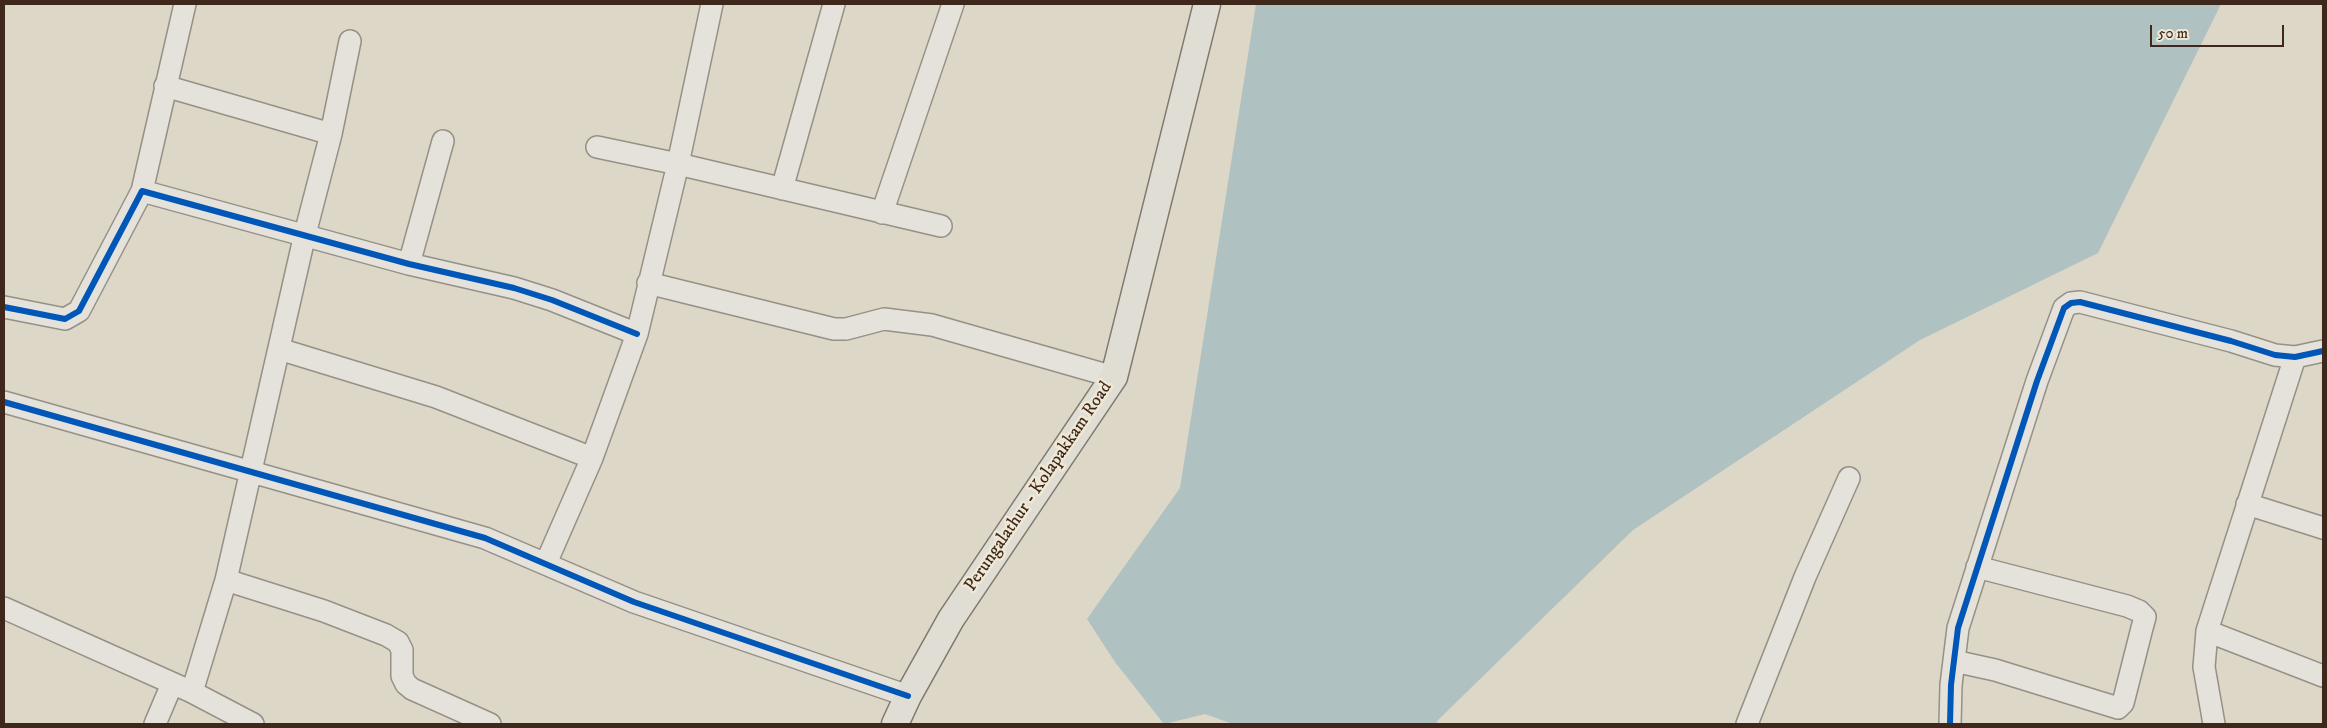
<!DOCTYPE html>
<html>
<head>
<meta charset="utf-8">
<style>
	body { margin:0 }
	#map { position:relative; width:2327px; height:728px; overflow:hidden; background:#dcd7c7; font-family:"IM FELL DW Pica",serif }
	canvas { display:block }
	.frame { position:absolute; inset:0; border:5px solid #3f271c; pointer-events:none }
	.scale { position:absolute; left:2150px; top:25px; width:134px; height:22px; box-sizing:border-box; border:2px solid #3f271c; border-top:0; padding-left:6px; font-size:15px; line-height:18px; white-space:nowrap; color:#3f271c; -webkit-text-stroke:4px #eee8d5; paint-order:stroke }
</style>
</head>
<body>
<div id="map">
<canvas width="2327" height="728"></canvas>
<div class="frame"></div>
<div class="scale">50 m</div>
</div>
<script>
const g = document.querySelector('canvas').getContext('2d');
g.lineJoin = 'round';
function paint(path, color) { g.fillStyle = color; g.fill(path, 'evenodd'); }
const toPath = rows => new Path2D(rows.map(r => 'M' + r).join(''));
function trace(path, color, width, dash) { g.strokeStyle = color; g.lineWidth = width; g.lineCap = dash ? 'butt' : 'round'; g.setLineDash(dash || []); g.stroke(path); }
function write(font, color, halo, rows, align = 'center') {
  g.font = font + ' "IM FELL DW Pica",serif'; g.lineWidth = 5; g.setLineDash([]); g.textBaseline = 'middle'; g.strokeStyle = halo; g.fillStyle = color; for (const [text, x, y, turn = 0] of rows) {
    g.save(); g.translate(x, y); g.rotate((+turn || 0) * Math.PI / 180); g.textAlign = isNaN(turn) ? turn : align; if (halo) g.strokeText(text, 0, 0); g.fillText(text, 0, 0); g.restore();
  }
}
const water = toPath([
	[1256,4,2221,4,2098,253,1920,340,1633,530,1437,721,1438,724,1233,724,1205,714,1164,724,1115,662,1087,619,1180,488]
]);
const minor = toPath([
	[165,86,331,134],
	[597,147,678,164,941,226],
	[782,189,834,4],
	[142,191,185,4],
	[882,213,953,4],
	[409,264,443,141],
	[648,283,834,329,846,329,884,319,932,325,1114,377],
	[4,307,65,319,79,311,142,191,409,264,514,288,552,300,637,334],
	[279,349,436,397,592,458],
	[4,402,485,538,634,602,908,696],
	[2247,504,2323,528],
	[546,563,592,458,637,334,678,164,712,4],
	[226,580,324,611,386,635,398,642,402,650,402,676,406,684,412,689,490,724],
	[4,608,192,692,253,724],
	[2207,631,2323,676],
	[1954,661,1995,670,2118,708,2123,703,2142,628,2145,617,2139,611,2127,606,1977,567],
	[192,692,226,580,305,234,331,134,350,41],
	[155,724,172,684],
	[1747,724,1805,577,1849,478],
	[1950,724,1951,685,1958,628,2037,381,2064,308,2071,303,2080,302,2231,341,2275,355,2295,357,2323,351],
	[2214,724,2204,667,2207,631,2295,357]
]);
const major = toPath([
	[895,724,908,696,951,619,1114,377,1207,4]
]);
const cycleway = toPath([
	[4,307,65,319,79,311,142,191,409,264,514,288,552,300,637,334],
	[4,402,485,538,634,602,908,696],
	[1950,724,1951,685,1958,628,2037,381,2064,308,2071,303,2080,302,2231,341,2275,355,2295,357,2323,351]
]);
const streetNames = [
	["Perungalathur - Kolapakkam Road",1039,487,-56]
];
paint(water, '#afc1c0');
trace(minor, '#969086', 24);
trace(major, '#80786f', 29);
trace(minor, '#e4e2da', 21);
trace(major, '#dfddd4', 26);
trace(cycleway, '#0057b8', 6);
write('18px', '#3f271c', '#eee8d5', streetNames);
</script>
</body>
</html>
